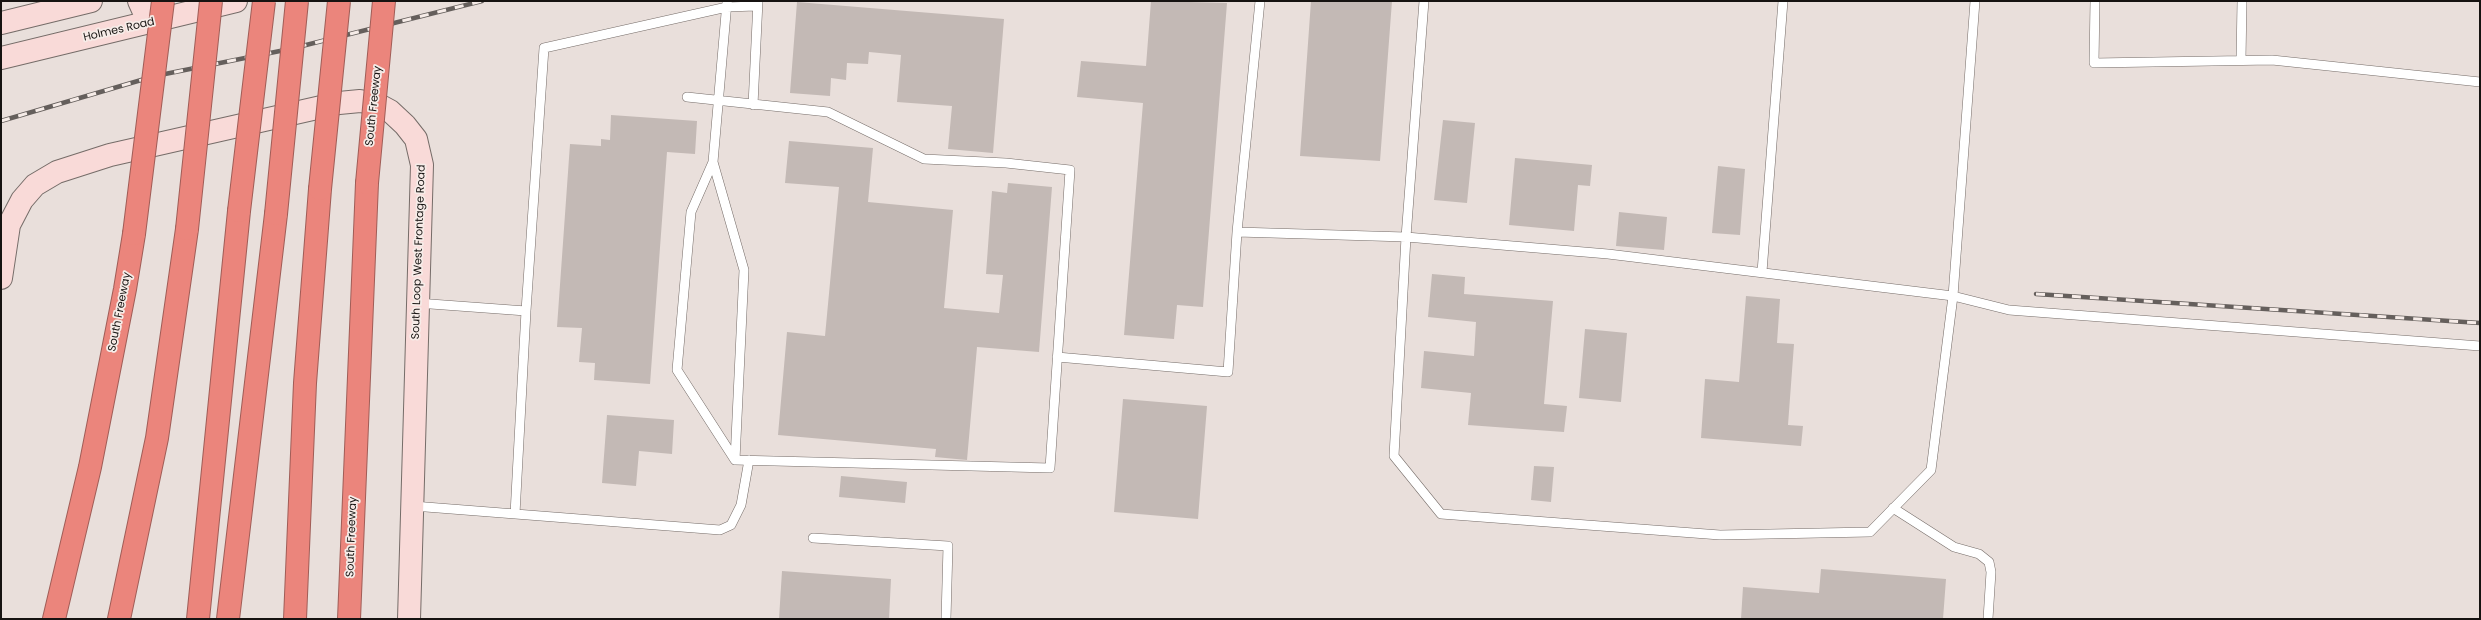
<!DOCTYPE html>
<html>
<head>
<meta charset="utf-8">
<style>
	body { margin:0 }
	#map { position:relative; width:2481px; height:620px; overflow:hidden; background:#e9dfdb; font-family:Poppins,sans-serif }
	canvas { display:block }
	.frame { position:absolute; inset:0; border:2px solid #161311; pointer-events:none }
</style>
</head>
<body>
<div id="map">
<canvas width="2481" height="620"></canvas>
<div class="frame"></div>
</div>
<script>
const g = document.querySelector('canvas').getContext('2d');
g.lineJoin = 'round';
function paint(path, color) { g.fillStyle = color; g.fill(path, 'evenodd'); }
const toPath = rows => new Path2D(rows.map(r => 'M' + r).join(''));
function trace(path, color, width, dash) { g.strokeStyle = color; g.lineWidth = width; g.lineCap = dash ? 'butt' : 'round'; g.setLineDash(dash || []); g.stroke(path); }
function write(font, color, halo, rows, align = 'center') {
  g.font = font + ' Poppins,sans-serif'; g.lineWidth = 3.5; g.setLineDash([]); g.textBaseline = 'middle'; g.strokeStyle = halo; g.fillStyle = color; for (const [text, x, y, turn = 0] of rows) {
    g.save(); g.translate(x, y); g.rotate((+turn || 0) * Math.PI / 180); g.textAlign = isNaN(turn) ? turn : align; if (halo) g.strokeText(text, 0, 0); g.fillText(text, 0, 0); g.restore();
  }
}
const building = toPath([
	[1151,1,1227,3,1203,307,1177,305,1174,339,1124,335,1143,103,1077,97,1081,61,1146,66],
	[1311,1,1392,1,1380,161,1300,156],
	[797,2,1004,19,993,153,948,149,952,106,897,102,901,55,869,52,868,64,847,63,846,80,831,78,830,96,790,93],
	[611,115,697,121,695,154,667,152,650,384,594,380,595,363,579,362,582,328,557,327,570,144,601,146,601,139,610,140],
	[1443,120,1475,123,1467,203,1434,200],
	[789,141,873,148,868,202,953,210,944,308,999,313,1003,275,986,274,992,191,1007,193,1008,183,1052,187,1039,352,977,347,967,460,935,457,936,449,778,435,787,332,825,336,839,187,785,183],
	[1515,158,1592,165,1590,186,1578,185,1574,231,1509,225],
	[1718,166,1745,169,1740,235,1712,233],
	[1619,212,1667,217,1664,250,1616,246],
	[1432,274,1465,277,1464,294,1553,301,1544,404,1567,406,1564,432,1468,425,1471,393,1421,388,1424,351,1474,356,1476,322,1428,317],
	[1746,296,1780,299,1777,343,1794,344,1788,425,1803,426,1801,446,1701,438,1705,379,1739,382],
	[1585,329,1627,333,1621,402,1579,398],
	[1123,399,1207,406,1198,519,1114,512],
	[607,415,674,420,672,454,639,451,636,486,602,483],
	[1534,466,1554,467,1551,502,1531,500],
	[841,476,907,482,905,503,839,497],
	[1821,569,1946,579,1943,619,1741,619,1743,587,1819,593],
	[782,571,891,579,889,619,779,619]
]);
const service = toPath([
	[1424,1,1406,237,1394,456,1441,514,1720,535,1870,532,1931,470,1953,296,1975,1],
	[2095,1,2094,63,2272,60,2480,82],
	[727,2,713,162,691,212,677,370,735,460],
	[2241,60,2242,1],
	[687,97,828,112,924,159,1006,163,1070,170,1050,468,735,460],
	[753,105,758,1],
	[713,162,744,270,735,460],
	[1237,232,1406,237,1608,254,1953,296,2009,310,2480,346],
	[1762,272,1783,1],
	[417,303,526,311],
	[1057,357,1228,372,1237,232,1260,1],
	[413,506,720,530,731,525,741,505,749,460],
	[1893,508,1954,547,1979,554,1989,562,1991,572,1988,619],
	[515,514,526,311,544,48,727,7,756,6],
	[813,538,948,546,946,619]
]);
const secondary = toPath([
	[139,1,149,23],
	[1,23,91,1],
	[1,58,236,1],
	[1,278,9,225,22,200,35,185,57,172,110,155,339,103,360,101,377,104,390,111,405,125,416,139,422,165,409,619]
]);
const motorway = toPath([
	[54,619,90,467,125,289,134,234],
	[119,619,157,438,187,229],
	[198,619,239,211],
	[228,619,276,214],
	[295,619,305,383,320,189],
	[349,619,367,183]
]);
const rail = toPath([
	[1,121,155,76,290,49,482,1],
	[2036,294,2480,323]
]);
const motorwayBridge = toPath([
	[367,183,384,1],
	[320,189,339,1],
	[239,211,264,1],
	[276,214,297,1],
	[187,229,211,1],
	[134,234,163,1]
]);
const streetNames = [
	["Holmes Road",119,30,-13],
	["South Freeway",374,106,-84],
	["South Loop West Frontage Road",419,252,-88],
	["South Freeway",120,312,-79],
	["South Freeway",352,537,-88]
];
paint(building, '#c3b9b5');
trace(service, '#756c68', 10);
trace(secondary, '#756c68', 24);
trace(motorway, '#a05d57', 24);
trace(service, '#fff', 9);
trace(secondary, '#f9dad8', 22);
trace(motorway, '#eb857c', 22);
trace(rail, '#655f5c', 4.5);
trace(rail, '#f6ece8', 3, [9]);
trace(motorwayBridge, '#a05d57', 24, []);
trace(motorwayBridge, '#eb857c', 22);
write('11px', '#161311', '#f6ece8', streetNames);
</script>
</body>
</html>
